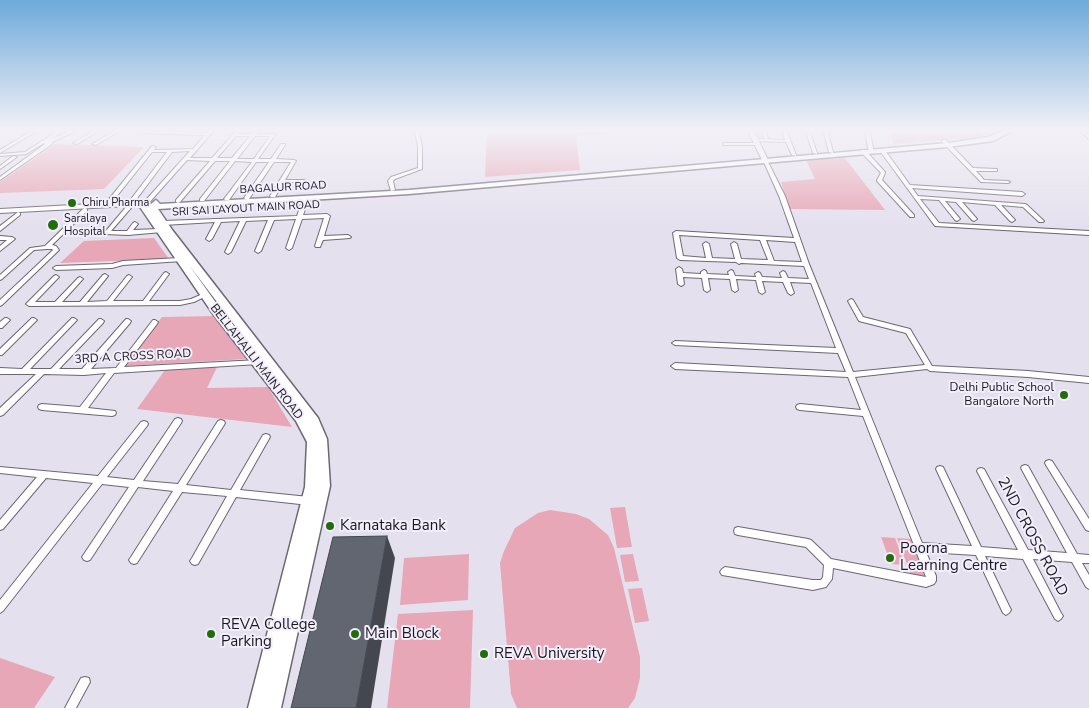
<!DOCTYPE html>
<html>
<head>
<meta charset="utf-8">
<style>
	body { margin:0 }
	canvas { display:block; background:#e5e0ee }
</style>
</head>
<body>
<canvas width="1089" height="708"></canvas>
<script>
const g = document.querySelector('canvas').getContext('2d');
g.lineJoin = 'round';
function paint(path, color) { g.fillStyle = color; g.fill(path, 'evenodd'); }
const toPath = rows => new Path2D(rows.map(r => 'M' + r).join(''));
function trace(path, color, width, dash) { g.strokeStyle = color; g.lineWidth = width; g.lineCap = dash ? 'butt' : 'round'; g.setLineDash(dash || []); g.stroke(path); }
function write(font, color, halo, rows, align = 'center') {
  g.font = font + ' "Nunito Sans",sans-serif'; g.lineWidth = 4; g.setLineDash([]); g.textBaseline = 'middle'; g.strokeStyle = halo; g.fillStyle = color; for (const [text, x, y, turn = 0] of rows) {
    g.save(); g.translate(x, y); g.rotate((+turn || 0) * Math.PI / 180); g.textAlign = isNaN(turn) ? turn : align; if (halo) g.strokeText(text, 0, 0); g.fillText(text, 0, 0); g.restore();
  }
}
const green = toPath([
	[487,129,630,129,630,132,576,136,580,170,485,177],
	[888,129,987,129,990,132,978,137,894,144],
	[55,144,144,147,104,189,0,193,0,182],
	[845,158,885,210,789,209,781,182,815,179,806,160],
	[154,238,169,259,60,263,84,241],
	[215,316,246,359,124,366,162,317],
	[218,365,207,388,268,387,292,427,137,409,165,370],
	[625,507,632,547,617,548,610,508],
	[550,510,576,514,589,519,608,535,614,548,640,657,640,678,635,698,628,708,517,708,511,694,500,563,504,551,515,528,538,513],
	[881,537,895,538,905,565,891,564],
	[897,538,913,539,928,576,911,575],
	[469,554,468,600,400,605,404,558],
	[633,554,639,581,625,582,620,555],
	[642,588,649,621,635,623,628,589],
	[473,610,470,708,387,708,398,614],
	[0,658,55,677,34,708,0,708]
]);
const minor = toPath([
	[35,129,40,129,0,153,0,150,35,129],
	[61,129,66,129,51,139,75,129,80,129,52,142,52,144,0,180,0,177,45,144,44,143,26,154,0,156,0,154,25,152,61,129],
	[97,129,102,129,77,144,73,143,97,129],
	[118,129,123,129,96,145,92,144,118,129],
	[211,129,215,129,190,158,212,158,238,129,242,129,238,134,252,134,256,129,260,129,257,134,273,134,275,135,258,159,271,159,281,144,285,144,285,145,276,159,294,160,296,161,285,180,304,180,306,181,304,182,284,182,275,197,271,197,270,196,291,162,274,162,249,199,245,199,244,198,269,162,256,162,229,200,225,200,224,199,252,162,235,161,204,201,200,201,200,199,230,161,215,161,180,202,178,203,176,202,176,200,210,161,187,160,148,204,144,204,144,202,190,151,172,152,132,205,128,205,128,203,167,152,152,152,109,206,105,206,105,204,152,146,156,147,154,150,193,149,205,135,144,133,142,132,142,131,207,133,211,129],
	[236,136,250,136,232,158,217,158,236,136],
	[255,136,270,136,254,159,237,159,255,136],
	[414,129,418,129,422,146,422,169,395,179,393,181,395,190,391,191,388,181,391,177,418,168,418,146,414,129],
	[761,129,765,129,768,138,767,139,785,140,782,129,786,129,796,155,796,156,792,155,786,142,753,141,753,139,765,139,761,129],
	[805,129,809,129,817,153,817,154,813,153,805,129],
	[823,129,827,129,833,152,833,153,829,152,823,129],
	[865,129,869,129,874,152,870,152,868,148,865,129],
	[1078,129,1082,129,1089,136,1089,139,1078,129],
	[942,140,946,140,973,168,997,169,997,171,976,171,984,180,1008,181,1010,182,1008,183,981,182,942,142,942,140],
	[723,143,757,143,759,144,757,145,723,145,723,143],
	[880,149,884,149,910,185,1022,192,1025,194,1022,196,912,188,918,196,1025,204,1027,205,1044,221,1043,222,1039,222,1023,207,1001,205,1015,220,1012,222,1010,221,995,205,962,202,977,219,974,221,972,220,956,202,945,201,960,219,957,221,955,220,939,200,920,199,939,223,1089,231,1089,235,935,226,880,151,880,149],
	[861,150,865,150,885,172,885,173,882,180,914,215,914,217,910,217,877,181,877,180,881,173,861,152,861,150],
	[13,156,17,157,0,169,0,166,13,156],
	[763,159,767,160,785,196,809,264,853,372,925,365,906,333,859,321,848,301,851,299,853,300,863,317,910,329,932,366,1028,371,1089,377,1089,383,1028,377,930,371,927,369,855,377,922,543,972,546,936,469,937,467,940,466,943,467,981,547,1018,550,977,471,978,469,981,468,984,469,1028,550,1067,553,1021,468,1022,466,1025,465,1028,466,1077,554,1089,555,1089,563,1082,563,1089,575,1089,589,1086,587,1072,562,1033,559,1061,613,1063,616,1061,619,1058,621,1055,619,1023,559,985,556,1011,610,1009,613,1006,615,1003,613,976,555,926,552,936,576,936,581,934,584,926,587,833,568,832,579,826,587,813,590,722,575,720,572,722,569,725,567,813,580,821,580,823,577,824,565,806,547,738,535,735,534,734,531,735,528,738,527,808,539,811,540,831,559,926,577,916,551,913,547,914,545,863,416,800,410,797,409,796,407,797,405,800,404,861,410,848,377,675,369,671,366,675,363,846,372,838,353,675,345,672,343,675,341,836,348,811,283,790,282,794,293,791,295,788,293,783,282,762,281,765,292,762,294,759,292,756,280,736,279,738,290,735,292,732,290,730,279,708,278,710,290,707,292,704,290,702,278,683,277,684,284,683,285,681,286,678,284,676,269,679,267,682,269,683,273,701,274,701,272,704,270,706,271,707,274,729,275,728,272,731,270,733,271,735,276,756,277,755,274,758,272,760,273,762,277,782,278,780,273,783,271,785,272,788,278,809,279,804,266,741,263,739,264,736,262,680,260,677,258,673,233,676,231,794,238,779,196,763,160,763,159],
	[679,235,760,240,768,260,741,259,737,244,734,242,731,244,735,259,712,258,709,244,706,242,703,244,706,258,683,256,679,235],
	[766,240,795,242,802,262,774,261,766,240],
	[306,196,309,198,303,215,327,214,330,216,324,236,348,235,351,237,350,238,323,240,320,247,316,247,315,246,324,218,302,219,292,248,289,250,286,248,296,219,274,220,261,251,258,253,255,251,268,220,246,221,231,252,228,254,225,252,240,221,221,222,212,239,209,241,206,239,215,222,163,225,160,223,163,221,297,216,303,198,306,196],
	[128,206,131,208,111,231,127,231,133,223,135,222,138,224,133,230,160,229,162,230,162,232,128,235,105,234,105,232,126,207,128,206],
	[85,208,87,209,87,211,52,245,56,246,59,250,58,251,2,305,0,306,0,300,53,250,52,249,47,249,34,250,2,279,0,280,0,275,30,248,45,246,83,209,85,208],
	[18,212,20,213,20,215,0,231,0,226,18,212],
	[0,236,12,237,15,239,0,251,0,246,7,240,0,240,0,236],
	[180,258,183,260,182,261,123,265,112,268,56,270,53,268,56,266,112,264,123,261,180,258],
	[166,272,169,274,149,301,180,301,191,299,205,293,208,295,194,302,180,305,29,306,26,304,54,276,56,275,59,277,58,278,35,302,55,302,78,278,80,277,83,279,82,280,62,302,80,302,103,275,105,274,108,276,87,302,107,301,127,276,129,275,132,277,113,301,143,301,164,273,166,272],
	[5,318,7,318,10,320,2,328,0,328,0,322,5,318],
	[32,318,34,318,37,320,2,355,0,355,0,349,32,318],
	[72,318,74,318,77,320,30,369,51,369,99,319,101,319,104,321,103,323,59,369,82,369,126,319,128,319,131,321,130,323,91,369,116,368,153,320,155,320,158,322,157,324,124,367,259,360,262,362,259,364,114,373,88,408,115,411,116,413,115,415,112,416,42,410,39,409,38,407,39,405,42,404,80,407,106,373,84,375,44,374,3,415,0,416,0,408,36,374,0,374,0,368,22,369,72,318],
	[178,418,181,419,182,421,181,423,143,481,178,484,218,421,221,420,224,421,225,423,224,425,186,485,231,490,263,435,266,434,269,435,270,437,240,490,309,497,312,498,313,501,312,504,309,505,236,497,198,564,195,565,192,564,190,561,192,558,227,496,182,492,137,563,134,564,131,563,129,560,131,557,173,491,138,487,90,560,87,561,84,560,82,557,84,554,129,487,102,484,3,611,0,613,0,600,93,483,46,478,3,529,0,530,0,520,37,477,0,473,0,467,98,476,141,422,144,421,147,422,148,424,147,426,107,477,134,480,175,419,178,418],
	[1049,460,1052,461,1089,519,1089,531,1086,530,1046,465,1045,463,1046,461,1049,460],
	[85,677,89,678,90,682,76,708,65,708,81,678,85,677]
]);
const tertiary = toPath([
	[747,129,753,129,768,160,767,161,762,160,747,129]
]);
const secondary = toPath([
	[146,201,150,203,149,205,0,213,0,209,146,201]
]);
const primary = toPath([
	[1007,129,1016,129,993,141,948,147,409,194,158,209,173,231,318,418,327,439,330,486,281,708,248,708,305,487,307,442,296,421,211,311,140,207,141,205,151,204,156,200,160,204,409,190,948,143,988,137,1007,129],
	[189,265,251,347,219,307,189,265]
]);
const shadedWall = toPath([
	[387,536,395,558,371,708,356,708]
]);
const building = toPath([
	[387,536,356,708,291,708,333,537,387,536]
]);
const markers = [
	[72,203,5,"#226c0c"],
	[53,225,6,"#226c0c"],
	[1064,395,5,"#226c0c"],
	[330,526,5,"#226c0c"],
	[890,558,5,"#226c0c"],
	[211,634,5,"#226c0c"],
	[355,634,5,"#226c0c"],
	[484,654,5,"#226c0c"]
];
const farStreetnames = [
	["BAGALUR ROAD",283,188,-3],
	["SRI SAI LAYOUT MAIN ROAD",246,209,-3]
];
const farPoinames = [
	["Chiru Pharma",82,203],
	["Saralaya",64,219],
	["Hospital",64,232]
];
const streetNames = [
	["3RD A CROSS ROAD",133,357,-3],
	["BELLAHALLI MAIN ROAD",256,362,52]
];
const poiNames = [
	["Delhi Public School",1054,388],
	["Bangalore North",1054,402]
];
const nearPoinames = [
	["Karnataka Bank",340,526],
	["Poorna",900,549],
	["Learning Centre",900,566],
	["REVA College",221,625],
	["Parking",221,642],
	["Main Block",365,634],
	["REVA University",494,654]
];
const nearStreetnames = [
	["2ND CROSS ROAD",1032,537,62]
];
paint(green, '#e7a7b6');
trace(minor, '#6b6773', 2);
trace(tertiary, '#6b6773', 2);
trace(secondary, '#6b6773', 2);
trace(primary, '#6b6773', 3);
paint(minor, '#fff');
paint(tertiary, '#fff');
paint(secondary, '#fff');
paint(primary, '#fff');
paint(shadedWall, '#44474f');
paint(building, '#616671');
trace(building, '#44474f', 1);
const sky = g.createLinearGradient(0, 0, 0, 228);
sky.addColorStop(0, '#6daada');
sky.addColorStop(0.57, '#f3f1f7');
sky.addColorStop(1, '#f3f1f700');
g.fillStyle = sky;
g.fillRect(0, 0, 1089, 228);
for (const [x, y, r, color] of markers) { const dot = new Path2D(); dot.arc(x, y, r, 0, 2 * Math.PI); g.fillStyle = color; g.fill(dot); trace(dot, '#f2eefc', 2); }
write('11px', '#19181d', '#f2eefc', farStreetnames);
write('11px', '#19181d', '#f2eefc', farPoinames, 'left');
write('12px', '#19181d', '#f2eefc', streetNames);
write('12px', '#19181d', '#f2eefc', poiNames, 'right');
write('15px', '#19181d', '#f2eefc', nearPoinames, 'left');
write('15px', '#19181d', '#f2eefc', nearStreetnames);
</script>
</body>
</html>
